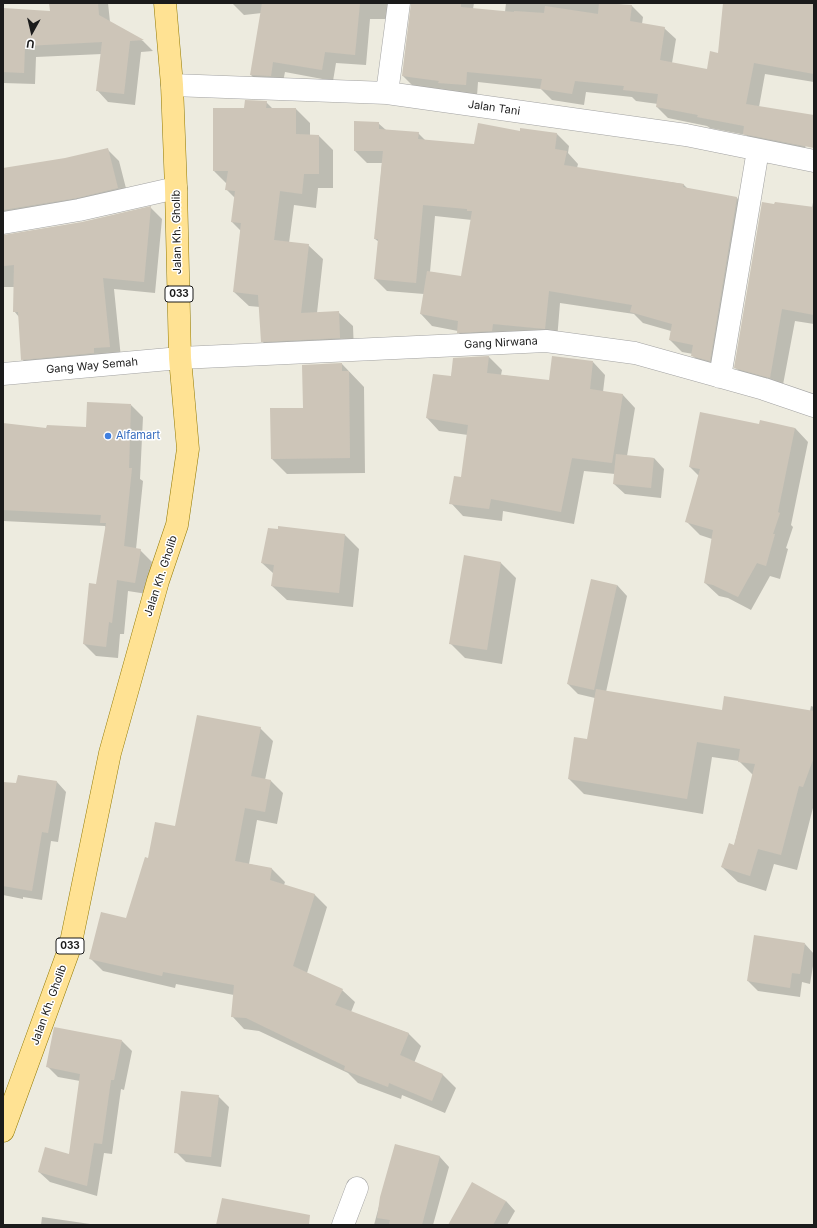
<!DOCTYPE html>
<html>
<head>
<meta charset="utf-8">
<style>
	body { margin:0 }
	#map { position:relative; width:817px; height:1228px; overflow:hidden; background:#edebdf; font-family:Inter,sans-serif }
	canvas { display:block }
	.frame { position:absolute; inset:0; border:4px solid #1b1b1b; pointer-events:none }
	.north { position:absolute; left:12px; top:12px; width:40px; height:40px; -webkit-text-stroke:3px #fff; paint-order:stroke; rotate:188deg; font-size:11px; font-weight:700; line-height:16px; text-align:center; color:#1b1b1b }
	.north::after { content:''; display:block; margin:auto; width:14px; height:18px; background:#1b1b1b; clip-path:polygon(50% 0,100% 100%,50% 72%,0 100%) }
</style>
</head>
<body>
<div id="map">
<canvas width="817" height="1228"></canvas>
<div class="frame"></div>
<div class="north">U</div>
</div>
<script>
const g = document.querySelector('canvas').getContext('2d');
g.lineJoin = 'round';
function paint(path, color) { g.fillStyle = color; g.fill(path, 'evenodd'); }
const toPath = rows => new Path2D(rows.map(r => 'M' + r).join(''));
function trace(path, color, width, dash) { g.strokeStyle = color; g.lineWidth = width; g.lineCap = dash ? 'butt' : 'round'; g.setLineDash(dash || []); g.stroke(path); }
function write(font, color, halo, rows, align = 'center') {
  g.font = font + ' Inter,sans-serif'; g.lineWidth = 3; g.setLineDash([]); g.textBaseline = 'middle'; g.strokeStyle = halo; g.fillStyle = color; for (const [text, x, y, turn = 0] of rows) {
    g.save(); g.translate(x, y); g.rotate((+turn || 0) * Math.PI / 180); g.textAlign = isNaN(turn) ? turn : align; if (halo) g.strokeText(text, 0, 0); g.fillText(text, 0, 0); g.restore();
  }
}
const shadow = toPath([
	[50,3,108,3,110,22,143,41,153,51,141,52,135,105,108,102,97,90,102,54,36,57,35,84,3,83,3,9,51,12],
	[232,3,405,3,397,19,370,19,366,65,336,63,333,81,285,72,282,87,262,86,251,75,262,13,244,15],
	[412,3,474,3,473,9,505,12,506,3,607,3,632,6,643,17,642,24,664,28,676,39,672,63,707,70,719,54,814,22,814,82,765,74,759,107,809,125,804,155,756,145,746,135,710,128,707,126,668,118,657,107,658,104,636,101,632,97,586,92,584,105,552,100,541,89,478,82,477,96,414,87,403,76],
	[266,102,273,109,296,109,310,123,310,136,319,136,333,150,333,188,318,188,316,208,294,205,289,243,308,245,323,259,317,313,338,312,353,326,354,352,276,356,262,341,260,307,249,306,234,292,241,231,232,222,235,198,226,189,227,184,214,171,245,109],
	[378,123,386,130,418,133,426,141,475,145,521,132,557,134,569,146,568,153,578,164,577,168,683,184,688,189,737,198,749,210,722,372,704,367,692,355,693,354,682,352,670,340,671,331,643,323,634,314,560,303,557,340,470,344,458,332,458,331,432,326,421,314,424,294,387,291,375,279,379,242,375,239,382,163,367,163,355,151],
	[435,216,472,220,462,277,430,272],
	[108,150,119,161,129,200,3,229,3,169,65,159],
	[814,197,814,324,795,321,782,390,748,380,735,367,812,208],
	[151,208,162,219,155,293,114,289,121,358,33,371,22,359,19,317,14,311,15,287,3,287,3,236,81,223],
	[489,357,502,370,501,375,550,381,593,362,605,375,603,392,623,395,635,408,627,456,654,458,664,469,661,498,625,494,614,484,615,474,584,471,574,524,503,511,502,521,463,516,451,503,462,478,468,435,439,431,427,418,451,378,454,359],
	[342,364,364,387,365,473,287,474,272,459,304,409],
	[131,405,143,417,140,479,143,481,136,549,140,550,152,562,147,594,128,591,124,634,120,634,118,658,96,656,84,644,97,585,106,528,105,526,3,521,3,424,47,429,87,428],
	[760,425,795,428,808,442,791,525,793,527,786,548,788,549,780,579,770,576,751,610,728,598,719,596,705,583,712,539,700,535,687,522,699,476,690,467],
	[279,527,345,535,359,549,353,607,287,600,272,586,274,574,262,563,279,530],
	[465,557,501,563,516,578,502,664,465,658,450,643],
	[617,585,627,596,606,692,723,711,810,711,811,706,814,707,814,804,797,870,774,864,766,891,738,882,722,867,734,846,753,775,739,761,712,757,703,814,584,794,569,779,588,741,595,698,578,694,568,684],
	[260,728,273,741,265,780,271,781,283,793,277,824,257,820,249,864,272,869,285,882,284,885,315,895,327,907,307,973,342,990,355,1002,351,1012,408,1033,421,1046,414,1063,443,1075,456,1088,445,1113,402,1095,401,1099,358,1083,348,1073,259,1031,244,1029,232,1016,234,995,176,984,175,988,103,971,91,959,127,919,149,859],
	[57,782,66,792,58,842,51,841,42,900,23,897,23,899,3,895,3,783,17,785],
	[805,944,814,954,814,960,810,984,802,982,800,997,758,991,748,981],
	[122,1041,132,1051,124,1090,121,1089,112,1154,104,1153,97,1196,50,1182,39,1172,70,1155,80,1081,58,1077,48,1067],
	[218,1096,229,1107,221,1167,186,1162,176,1152],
	[395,1146,440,1157,449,1167,433,1225,374,1225],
	[506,1201,515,1211,507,1225,449,1225],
	[42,1217,97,1225,41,1225]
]);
const building = toPath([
	[49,3,98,3,99,15,144,40,130,41,124,94,96,91,102,42,25,46,24,73,3,72,3,8,50,11],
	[262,3,360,3,355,55,325,52,322,70,273,62,271,76,250,75],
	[411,3,461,3,461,7,514,12,514,11,544,13,545,6,598,14,599,3,632,5,630,21,665,27,660,60,707,69,710,51,718,53,723,3,814,3,814,74,754,63,746,104,814,115,814,148,743,134,744,126,697,117,698,115,656,107,658,94,623,90,624,86,575,81,572,94,540,89,542,79,467,72,466,85,438,83,439,81,402,76],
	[245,100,267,101,266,108,296,108,296,134,319,135,319,174,304,174,302,194,280,191,274,240,309,244,301,313,339,311,340,338,261,342,258,295,233,292,241,223,231,222,235,191,225,190,228,171,213,171,213,108,244,108],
	[354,121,379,122,379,129,419,132,418,139,474,144,478,123,520,131,520,128,557,133,555,149,567,151,564,165,684,184,683,187,737,197,710,361,691,356,693,345,669,340,672,324,630,312,632,305,549,291,545,329,493,324,492,331,457,333,458,321,420,314,427,271,461,276,472,211,467,211,467,209,423,205,416,283,374,279,378,239,374,239,383,151,354,151],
	[108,148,118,188,77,198,3,210,3,168,65,158],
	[762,202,774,204,775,202,814,207,814,315,782,309,770,378,734,368],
	[151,206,144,282,103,278,110,347,94,348,94,353,21,360,18,312,13,312,14,265,3,266,3,235,82,222],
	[489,356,487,373,549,380,552,356,593,361,590,389,623,394,612,463,572,458,561,512,491,499,489,509,449,504,454,476,461,477,468,425,426,418,433,374,451,376,453,358],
	[342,363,342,371,349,371,350,458,271,459,270,408,303,408,302,365],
	[87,402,131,404,129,468,132,468,124,546,141,549,135,583,117,580,112,623,109,622,106,647,83,644,89,583,96,584,106,523,100,523,101,515,3,510,3,423,46,428,47,425,86,427],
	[700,412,759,424,760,420,795,428,778,512,780,513,773,534,775,534,766,566,757,563,738,597,713,585,704,583,713,530,685,522,700,469,689,467],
	[616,454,654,458,651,488,613,484],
	[278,526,345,534,339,593,271,586,274,565,261,563,268,528,278,529],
	[464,555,501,562,487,650,449,644],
	[591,579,617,585,594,690,567,684],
	[596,689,722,710,724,696,814,711,814,757,803,787,799,786,781,855,758,849,750,876,721,867,729,843,734,845,755,764,738,762,740,749,697,742,687,799,568,779,574,737,587,739],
	[197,715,261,727,251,776,271,780,265,812,245,808,235,861,272,868,270,880,315,894,293,966,343,989,335,1005,409,1033,400,1055,443,1074,432,1101,389,1083,388,1087,344,1070,345,1066,246,1018,231,1017,234,985,163,972,162,976,89,959,101,912,126,918,145,857,148,858,155,822,175,826],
	[18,775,57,781,48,833,42,832,32,891,3,886,3,782,16,783],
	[754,935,805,943,800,974,792,973,790,988,747,981],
	[54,1027,122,1040,114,1080,111,1080,102,1144,94,1143,87,1186,38,1172,45,1147,69,1154,80,1074,46,1067],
	[181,1091,219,1095,211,1157,174,1153],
	[395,1144,440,1156,422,1225,389,1225,390,1220,377,1218,380,1197],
	[472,1182,506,1201,493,1225,448,1225],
	[222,1198,310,1215,309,1225,216,1225]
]);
const minor = toPath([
	[172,85,387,93,686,135,814,161],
	[387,93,399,3],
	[3,223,79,210,176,188],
	[3,374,180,358,546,341,635,353,764,389,814,406],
	[720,377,758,150],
	[343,1225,357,1188]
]);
const primary = toPath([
	[3,1131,70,947,110,753,158,581,177,525,188,449,180,358,176,188,172,85,165,3]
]);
const markers = [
	[108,436,4,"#3f7fe0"]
];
const shields = [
	[179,294,28],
	[70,946,28]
];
const shieldNames = [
	["033",179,294],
	["033",70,946]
];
const streetNames = [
	["Jalan Tani",494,108,8],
	["Jalan Kh. Gholib",177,232,-91],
	["Gang Nirwana",501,343,-3],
	["Gang Way Semah",92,366,-5],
	["Jalan Kh. Gholib",161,576,-72],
	["Jalan Kh. Gholib",49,1005,-70]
];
const shopNames = [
	["Alfamart",116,436]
];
paint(shadow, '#0003');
paint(building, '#cdc5b8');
trace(minor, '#a2a2a2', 23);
trace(primary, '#927900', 23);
trace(minor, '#fff', 22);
trace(primary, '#ffe293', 22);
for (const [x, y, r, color] of markers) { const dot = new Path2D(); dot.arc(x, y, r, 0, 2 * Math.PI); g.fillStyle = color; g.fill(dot); trace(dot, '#fff', 1.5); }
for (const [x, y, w] of shields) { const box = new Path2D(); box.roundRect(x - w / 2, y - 8, w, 16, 3); g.fillStyle = '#fff'; g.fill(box); trace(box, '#1b1b1b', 1); }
write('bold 10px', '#1b1b1b', null, shieldNames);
write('11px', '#1b1b1b', '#fff', streetNames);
write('11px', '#366cbe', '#fff', shopNames, 'left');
</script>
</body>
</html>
